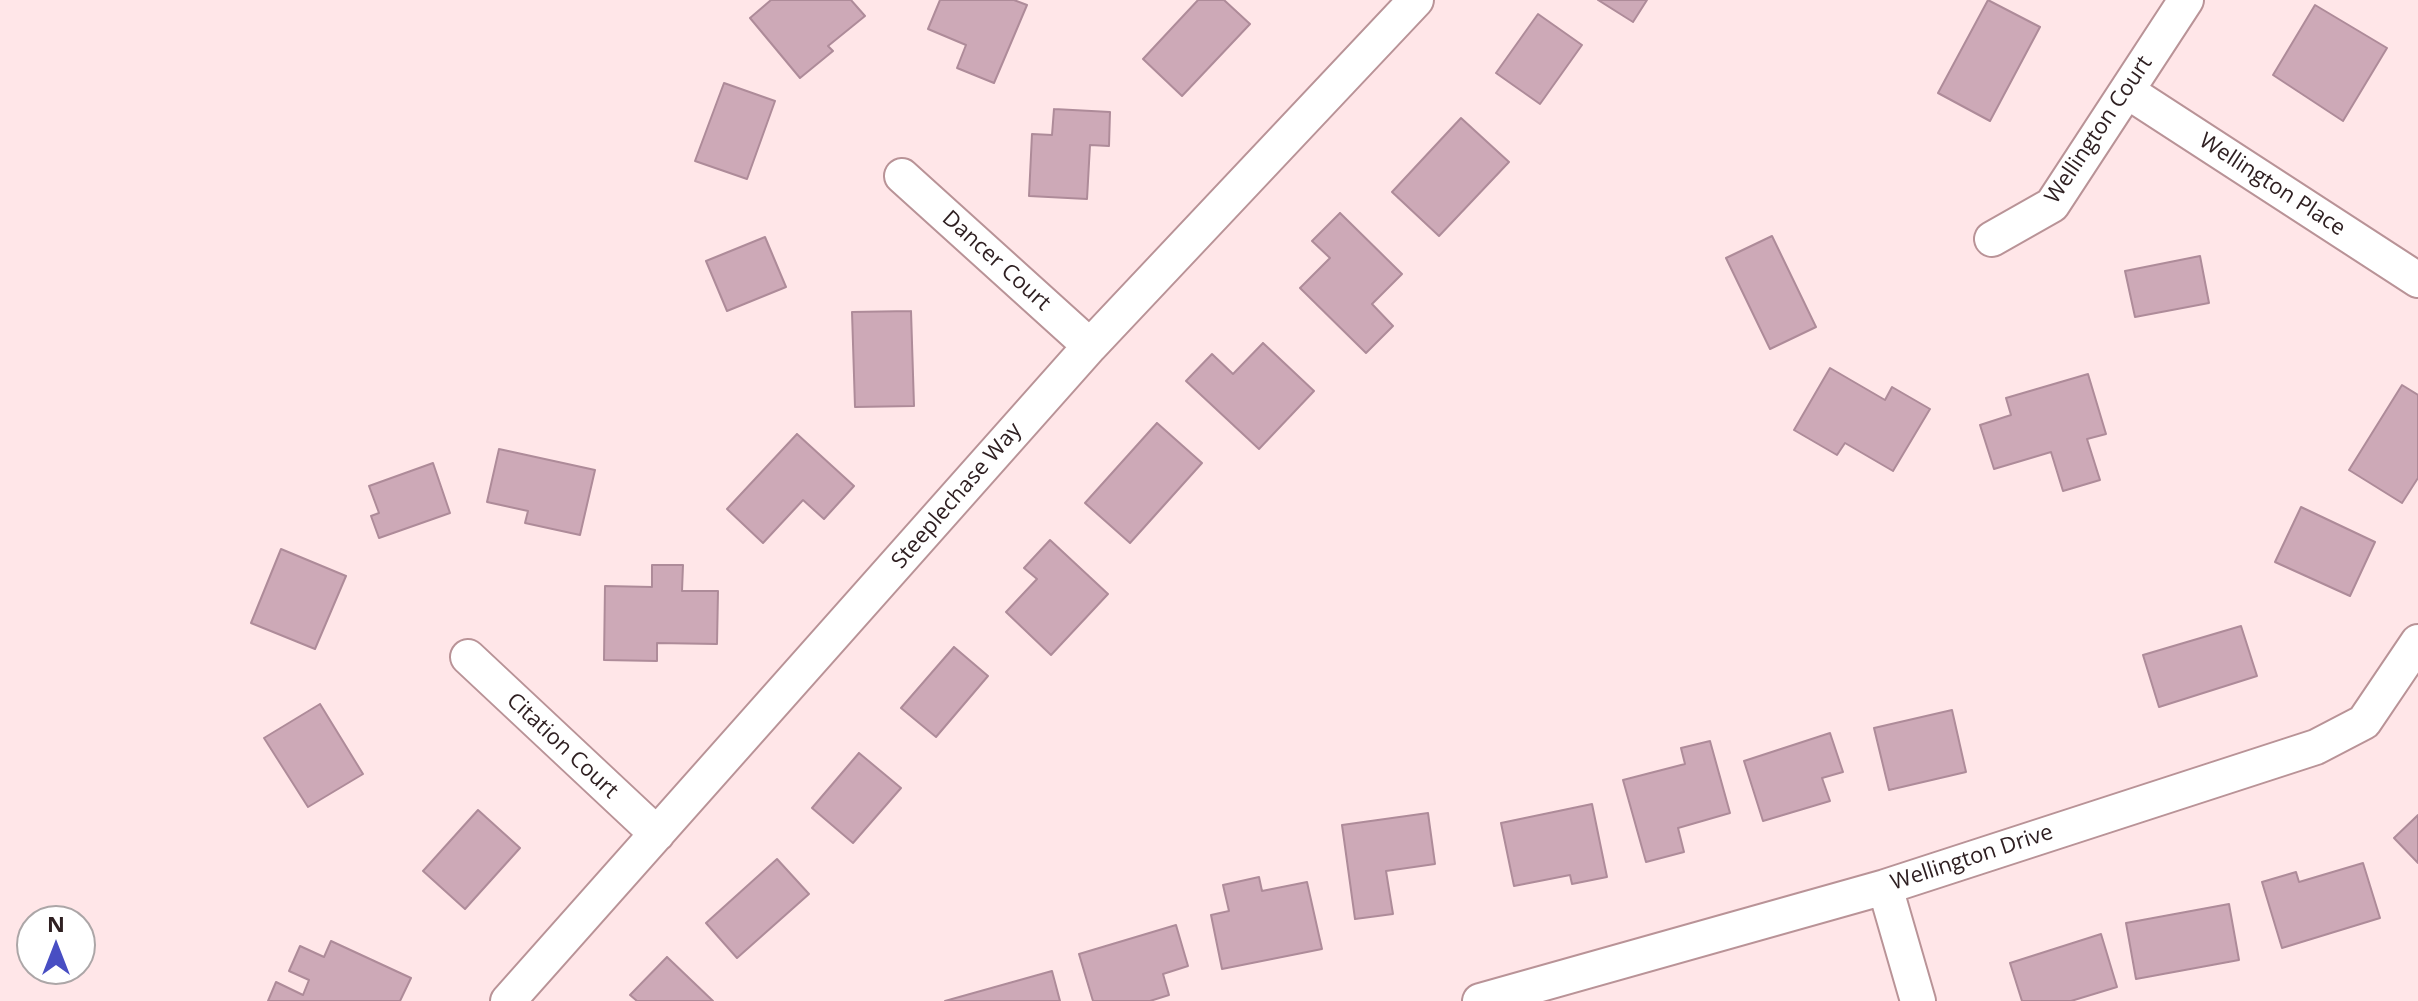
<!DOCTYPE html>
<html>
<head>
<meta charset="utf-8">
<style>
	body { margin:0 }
	#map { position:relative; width:2418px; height:1001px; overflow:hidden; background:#ffe6e8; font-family:"Open Sans",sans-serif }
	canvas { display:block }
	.north { position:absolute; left:16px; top:905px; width:80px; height:80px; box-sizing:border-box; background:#fff; border:2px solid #aca6a7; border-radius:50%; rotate:0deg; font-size:22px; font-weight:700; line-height:32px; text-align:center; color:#2f2022 }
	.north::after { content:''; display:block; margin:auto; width:28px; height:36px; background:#484ec3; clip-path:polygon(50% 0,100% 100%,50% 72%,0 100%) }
</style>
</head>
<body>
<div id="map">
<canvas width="2418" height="1001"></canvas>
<div class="north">N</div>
</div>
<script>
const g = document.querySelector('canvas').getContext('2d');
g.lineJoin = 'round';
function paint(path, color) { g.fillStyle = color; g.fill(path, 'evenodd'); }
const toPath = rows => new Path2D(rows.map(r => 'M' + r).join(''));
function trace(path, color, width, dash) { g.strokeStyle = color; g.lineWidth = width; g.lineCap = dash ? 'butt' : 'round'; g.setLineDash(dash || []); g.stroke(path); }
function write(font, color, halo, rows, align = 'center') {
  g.font = font + ' "Open Sans",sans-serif'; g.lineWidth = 6; g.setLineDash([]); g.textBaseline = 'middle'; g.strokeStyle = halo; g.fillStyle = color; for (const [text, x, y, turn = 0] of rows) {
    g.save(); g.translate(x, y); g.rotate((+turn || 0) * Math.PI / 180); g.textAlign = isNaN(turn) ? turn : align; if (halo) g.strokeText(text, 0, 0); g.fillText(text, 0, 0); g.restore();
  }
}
const building = toPath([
	[771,0,851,0,865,16,828,46,833,51,800,78,750,18,771,0],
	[940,0,1014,0,1027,5,994,83,957,68,966,45,928,29,940,0],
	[1198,0,1224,0,1250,24,1182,96,1143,59,1198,0],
	[1598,0,1647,0,1633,22,1598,0],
	[1988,0,2040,27,1990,121,1938,93,1988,0],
	[2315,5,2387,48,2343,121,2273,75,2315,5],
	[1538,14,1582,45,1540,104,1496,73,1538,14],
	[724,83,775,101,747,179,695,161,724,83],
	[1054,109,1110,112,1109,146,1090,145,1087,199,1029,196,1032,134,1052,135,1054,109],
	[1461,118,1509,162,1439,236,1392,192,1461,118],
	[1340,213,1402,274,1372,304,1393,326,1366,353,1300,288,1330,258,1312,241,1340,213],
	[1772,236,1816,327,1770,349,1726,258,1772,236],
	[765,237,786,287,727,311,706,261,765,237],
	[2200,256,2209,303,2135,317,2125,271,2200,256],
	[911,311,914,406,855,407,852,312,911,311],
	[1263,343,1314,391,1259,449,1186,381,1212,354,1233,374,1263,343],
	[1830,368,1885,400,1892,387,1930,409,1893,471,1845,443,1837,455,1794,430,1830,368],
	[2088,374,2106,434,2087,439,2100,480,2063,491,2051,452,1994,469,1980,425,2011,415,2006,398,2088,374],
	[2402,385,2418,395,2418,478,2402,503,2349,470,2402,385],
	[1157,423,1202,463,1130,543,1085,503,1157,423],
	[797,434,854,486,824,519,803,500,763,543,727,509,797,434],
	[499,449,595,470,580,535,525,523,528,511,487,502,499,449],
	[433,463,450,513,379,538,371,516,379,513,369,486,433,463],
	[2301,507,2375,542,2350,596,2275,562,2301,507],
	[1050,540,1108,594,1051,655,1006,612,1037,579,1024,568,1050,540],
	[281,549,346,576,315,649,251,623,281,549],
	[652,565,683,565,682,591,718,591,717,644,657,643,657,661,604,660,605,586,652,587,652,565],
	[2241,626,2257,676,2159,707,2143,655,2241,626],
	[954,647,988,676,936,737,901,708,954,647],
	[320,704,363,774,308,807,264,738,320,704],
	[1952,710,1966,772,1889,790,1874,728,1952,710],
	[1830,733,1843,772,1822,778,1830,801,1763,821,1744,761,1830,733],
	[1710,741,1730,813,1678,828,1684,852,1646,862,1623,780,1685,764,1681,748,1710,741],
	[859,753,901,788,853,843,812,808,859,753],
	[1592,804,1607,877,1572,884,1570,875,1514,886,1501,823,1592,804],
	[478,810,520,848,465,909,423,871,478,810],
	[1428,813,1435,864,1386,871,1393,914,1355,919,1342,825,1428,813],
	[2418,815,2418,863,2394,838,2418,815],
	[777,859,809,894,737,958,706,923,777,859],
	[2363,863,2380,918,2282,948,2262,882,2296,872,2299,882,2363,863],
	[1259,877,1262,891,1307,882,1322,949,1222,969,1211,915,1229,911,1223,885,1259,877],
	[2229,904,2239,960,2136,979,2126,923,2229,904],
	[1176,925,1188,966,1163,974,1169,995,1150,1001,1093,1001,1079,954,1176,925],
	[2101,934,2117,987,2071,1001,2022,1001,2010,963,2101,934],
	[331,941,411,978,400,1001,268,1001,276,982,303,995,309,980,289,971,300,946,324,957,331,941],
	[667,957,713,1001,637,1001,630,995,667,957],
	[1052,971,1060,1001,945,1001,1052,971]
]);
const minor = toPath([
	[2127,91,2418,280],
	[902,176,1090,346],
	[1992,239,2052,205,2186,0],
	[468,657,657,834],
	[1885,887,1918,1001],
	[508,1001,1090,346,1416,0],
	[1480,1001,1885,887,2316,747,2364,722,2418,642]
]);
const streetNames = [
	["Wellington Court",2099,130,-56],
	["Wellington Place",2272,185,33],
	["Dancer Court",996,261,42],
	["Steeplechase Way",957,496,-49],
	["Citation Court",562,746,43],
	["Wellington Drive",1972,858,-18]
];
paint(building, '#cda9b7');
trace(building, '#ae8b99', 2);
trace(minor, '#b99397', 38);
trace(minor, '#fff', 34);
write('22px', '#2f2022', '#fff', streetNames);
</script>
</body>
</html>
